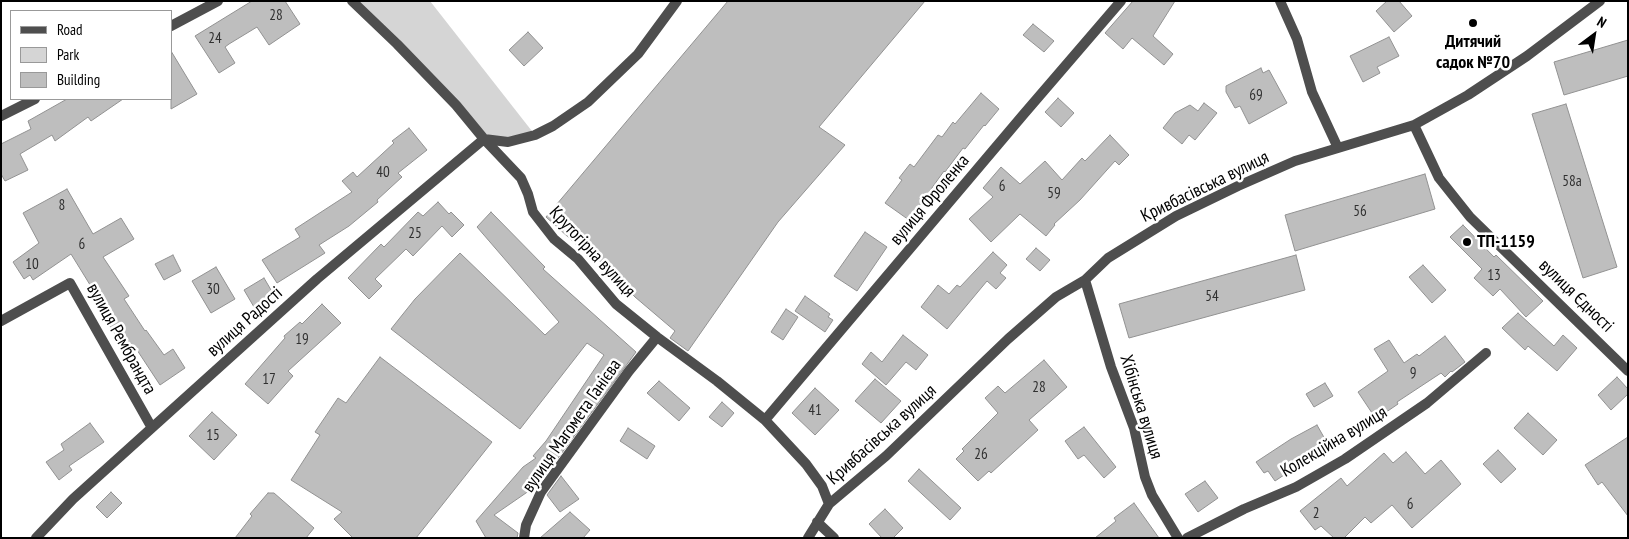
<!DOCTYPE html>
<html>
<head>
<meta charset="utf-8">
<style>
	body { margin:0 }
	#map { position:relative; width:1629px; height:539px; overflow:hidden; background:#fff; font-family:"PT Sans Narrow",sans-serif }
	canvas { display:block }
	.frame { position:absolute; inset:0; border:2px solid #000; pointer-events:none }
	.legend { position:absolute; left:10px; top:10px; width:162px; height:90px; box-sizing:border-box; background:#fff; border:1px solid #999; margin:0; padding:6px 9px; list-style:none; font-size:15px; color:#000 }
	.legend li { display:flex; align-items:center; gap:10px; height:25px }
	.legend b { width:25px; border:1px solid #999 }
	.north { position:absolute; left:1569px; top:10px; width:50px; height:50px; -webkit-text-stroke:4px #fff; paint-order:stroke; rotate:31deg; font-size:14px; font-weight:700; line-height:20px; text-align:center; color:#000 }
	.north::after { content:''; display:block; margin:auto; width:18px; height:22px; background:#000; clip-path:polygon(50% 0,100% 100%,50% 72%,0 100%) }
</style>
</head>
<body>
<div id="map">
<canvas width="1629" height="539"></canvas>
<div class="frame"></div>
<ul class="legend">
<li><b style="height:6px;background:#4e4e4e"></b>Road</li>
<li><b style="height:14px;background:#d5d5d5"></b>Park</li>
<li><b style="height:14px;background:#bebebe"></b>Building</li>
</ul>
<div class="north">N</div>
</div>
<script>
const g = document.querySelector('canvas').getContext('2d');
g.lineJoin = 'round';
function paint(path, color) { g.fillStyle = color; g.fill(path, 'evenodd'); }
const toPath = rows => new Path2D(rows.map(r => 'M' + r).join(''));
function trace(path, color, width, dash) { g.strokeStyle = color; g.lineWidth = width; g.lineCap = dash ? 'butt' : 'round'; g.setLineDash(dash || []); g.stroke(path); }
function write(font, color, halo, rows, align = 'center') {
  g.font = font + ' "PT Sans Narrow",sans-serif'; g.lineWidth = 5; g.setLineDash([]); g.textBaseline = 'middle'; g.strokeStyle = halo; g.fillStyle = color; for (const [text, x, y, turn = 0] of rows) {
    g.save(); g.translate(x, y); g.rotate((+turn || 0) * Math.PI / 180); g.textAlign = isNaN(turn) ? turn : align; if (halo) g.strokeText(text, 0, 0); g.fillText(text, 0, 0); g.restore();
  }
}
const green = toPath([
	[352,1,430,1,535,135,484,139]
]);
const building = toPath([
	[252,1,285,1,300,24,269,45,257,27,229,44,225,47,235,63,219,73,195,36,252,1],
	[728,1,925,1,819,127,845,145,778,222,688,351,670,338,675,331,635,297,581,242,578,246,546,217,728,1],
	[1133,1,1175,1,1153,36,1173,54,1164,65,1132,38,1123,49,1105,33,1133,1],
	[1387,1,1399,1,1412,16,1394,32,1376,11,1387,1],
	[1033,24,1054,41,1044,52,1023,35,1033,24],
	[528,32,543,48,524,66,509,50,528,32],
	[1389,37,1399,56,1377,67,1380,73,1363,82,1350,56,1389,37],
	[1628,40,1628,76,1564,95,1554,62,1628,40],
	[171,51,197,94,171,109,171,51],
	[1261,68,1263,73,1269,70,1287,103,1249,124,1240,106,1235,108,1226,92,1226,86,1261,68],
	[981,93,999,109,985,126,984,125,965,149,963,148,945,172,944,171,909,220,885,203,902,180,899,178,910,164,914,167,938,135,942,137,953,122,955,124,981,93],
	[1058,98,1074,113,1061,127,1045,112,1058,98],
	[67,99,123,99,91,121,88,117,55,141,52,135,20,154,28,170,5,181,1,174,1,144,31,129,28,121,67,99],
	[1204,103,1217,113,1195,140,1189,135,1182,144,1163,128,1175,113,1190,105,1198,111,1204,103],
	[1566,104,1617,267,1583,278,1532,114,1566,104],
	[409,128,427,150,398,173,402,177,377,200,378,202,349,226,319,245,325,253,277,283,262,260,300,237,295,229,352,192,342,181,353,172,357,177,394,143,392,141,409,128],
	[1110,135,1129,155,1119,165,1115,161,1080,200,1054,224,1055,225,1046,236,1020,214,991,242,969,219,993,197,983,188,1001,167,1020,184,1045,161,1062,180,1082,158,1085,161,1110,135],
	[1425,174,1435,209,1295,251,1285,215,1425,174],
	[67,189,93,234,121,218,134,239,103,257,129,296,124,299,145,331,146,330,164,355,173,349,185,368,160,385,137,350,131,354,117,332,115,334,104,317,108,314,71,254,33,280,30,275,24,279,13,262,39,243,23,213,67,189],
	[438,202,449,214,451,212,464,225,452,237,442,226,413,256,406,249,375,279,382,286,369,299,348,278,381,244,384,247,418,212,423,216,438,202],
	[491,212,545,267,543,269,636,352,539,484,494,515,518,533,517,538,486,538,476,521,523,467,536,458,533,456,546,441,604,355,587,343,520,429,391,329,415,299,460,253,545,335,559,322,477,227,491,212],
	[1463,225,1494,257,1496,255,1543,301,1526,317,1500,289,1493,296,1474,278,1482,269,1450,237,1463,225],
	[865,232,887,247,857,291,834,276,865,232],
	[1036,248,1050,260,1040,271,1026,259,1036,248],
	[993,252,1007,265,1000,273,1006,278,996,289,987,281,947,329,921,307,938,285,949,294,957,285,960,287,993,252],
	[173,255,181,271,164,280,155,264,173,255],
	[1296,255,1305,290,1129,338,1119,304,1296,255],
	[1423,265,1446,290,1432,303,1409,277,1423,265],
	[216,267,235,299,211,313,192,281,216,267],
	[264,278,274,295,254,307,244,290,264,278],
	[805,296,830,314,828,317,833,320,825,332,795,311,805,296],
	[322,304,341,323,288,371,293,376,268,404,245,384,285,338,284,336,300,322,302,324,322,304],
	[786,309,798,317,783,340,771,332,786,309],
	[1518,313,1554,346,1563,335,1577,348,1557,371,1528,346,1525,350,1502,328,1518,313],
	[903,335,928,355,916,370,906,362,886,385,862,364,871,352,882,362,903,335],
	[1445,336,1465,362,1452,372,1451,371,1445,377,1441,373,1397,402,1398,404,1376,419,1358,392,1388,371,1374,349,1389,340,1404,363,1417,354,1419,356,1445,336],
	[380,357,492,442,416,538,353,538,334,519,342,512,291,480,320,435,315,432,338,398,346,403,380,357],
	[1044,360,1067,387,1029,420,1038,430,991,473,989,471,978,481,956,459,964,451,962,449,998,413,985,398,998,386,1005,393,1044,360],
	[1617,377,1628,389,1628,394,1611,410,1598,395,1617,377],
	[875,379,901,401,881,423,855,401,875,379],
	[659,381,690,408,679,421,647,393,659,381],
	[1325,383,1333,396,1314,407,1306,394,1325,383],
	[815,388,839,410,815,435,792,413,815,388],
	[722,402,734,413,722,427,709,417,722,402],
	[212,412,237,435,214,460,189,436,212,412],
	[1528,413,1557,440,1543,455,1514,428,1528,413],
	[90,423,104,442,69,466,72,470,59,480,46,462,64,450,61,444,90,423],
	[1317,425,1330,448,1293,469,1275,481,1268,471,1264,473,1256,462,1291,439,1317,425],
	[1084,427,1116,467,1104,478,1084,455,1078,459,1065,441,1084,427],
	[628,428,655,446,647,459,620,441,628,428],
	[1628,437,1628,516,1602,482,1598,485,1585,465,1628,437],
	[1498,450,1516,469,1501,483,1483,464,1498,450],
	[1406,452,1425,474,1441,460,1461,484,1412,528,1392,505,1371,523,1365,517,1344,538,1334,538,1321,526,1315,530,1300,511,1341,478,1347,486,1384,453,1393,463,1406,452],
	[919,469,961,508,950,520,908,481,919,469],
	[561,476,579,499,560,512,547,495,561,476],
	[1205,481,1218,498,1198,512,1185,494,1205,481],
	[111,492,122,503,107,518,96,507,111,492],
	[268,493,274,493,314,528,306,538,235,538,252,516,250,514,268,493],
	[1134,503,1159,538,1095,538,1116,521,1114,518,1134,503],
	[885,509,903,528,893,538,882,538,869,524,885,509],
	[570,512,590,530,583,538,540,538,570,512]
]);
const minor = toPath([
	[352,1,397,44,456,105,484,139,521,178,528,194,533,212,554,239,578,259,616,304,657,337,717,381,765,420,806,464,822,486,829,504],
	[1280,1,1297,39,1312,92,1338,148],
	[171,26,218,1],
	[1,116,35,99],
	[1414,125,1439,178,1470,217,1628,371],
	[1085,280,1111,367,1134,428,1145,477,1152,495,1178,538],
	[1,321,70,283,152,428],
	[765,420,1023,115,1121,1],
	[817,522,834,538],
	[36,538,73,499,317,279,484,139,508,142,535,135,553,126,588,102,638,54,677,1],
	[524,538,526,525,541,492,629,371,657,337],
	[808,538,829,504,886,456,1008,339,1056,297,1085,280,1108,258,1176,216,1238,186,1295,161,1414,125,1468,95,1527,56,1600,1],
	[1187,538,1244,509,1296,487,1345,459,1427,403,1486,353]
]);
const markers = [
	[1473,23,5,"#000"],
	[1467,242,5,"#000"]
];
const numberNames = [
	["28",276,16],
	["24",215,39],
	["69",1256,96],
	["40",383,173],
	["58а",1572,182],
	["6",1002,187],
	["59",1054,194],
	["8",62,206],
	["56",1360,212],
	["25",415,234],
	["6",82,245],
	["10",32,265],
	["13",1494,276],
	["30",213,290],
	["54",1212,297],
	["19",302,340],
	["9",1413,374],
	["17",269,380],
	["28",1039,388],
	["41",815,411],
	["15",213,436],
	["26",981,455],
	["6",1410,505],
	["2",1316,514]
];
const poiNames = [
	["Дитячий",1473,42],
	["садок №70",1473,63],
	["ТП-1159",1477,242,"left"]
];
const streetNames = [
	["Кривбасівська вулиця",1205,187,-26],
	["вулиця Фроленка",930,200,-50],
	["Крутогірна вулиця",592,252,47],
	["вулиця Єдності",1576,296,44],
	["вулиця Радості",245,322,-42],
	["вулиця Рембрандта",121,339,61],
	["Хібінська вулиця",1141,407,73],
	["вулиця Магомета Ганієва",572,426,-55],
	["Кривбасівська вулиця",882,435,-42],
	["Колекційна вулиця",1334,442,-31]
];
paint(green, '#d5d5d5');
paint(building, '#bebebe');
trace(building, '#929292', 1);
trace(minor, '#4e4e4e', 10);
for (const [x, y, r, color] of markers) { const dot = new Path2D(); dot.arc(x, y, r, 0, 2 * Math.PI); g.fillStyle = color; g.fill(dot); trace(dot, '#fff', 2); }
write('15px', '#303030', null, numberNames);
write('bold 18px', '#000', '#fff', poiNames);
write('18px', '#000', '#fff', streetNames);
</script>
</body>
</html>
